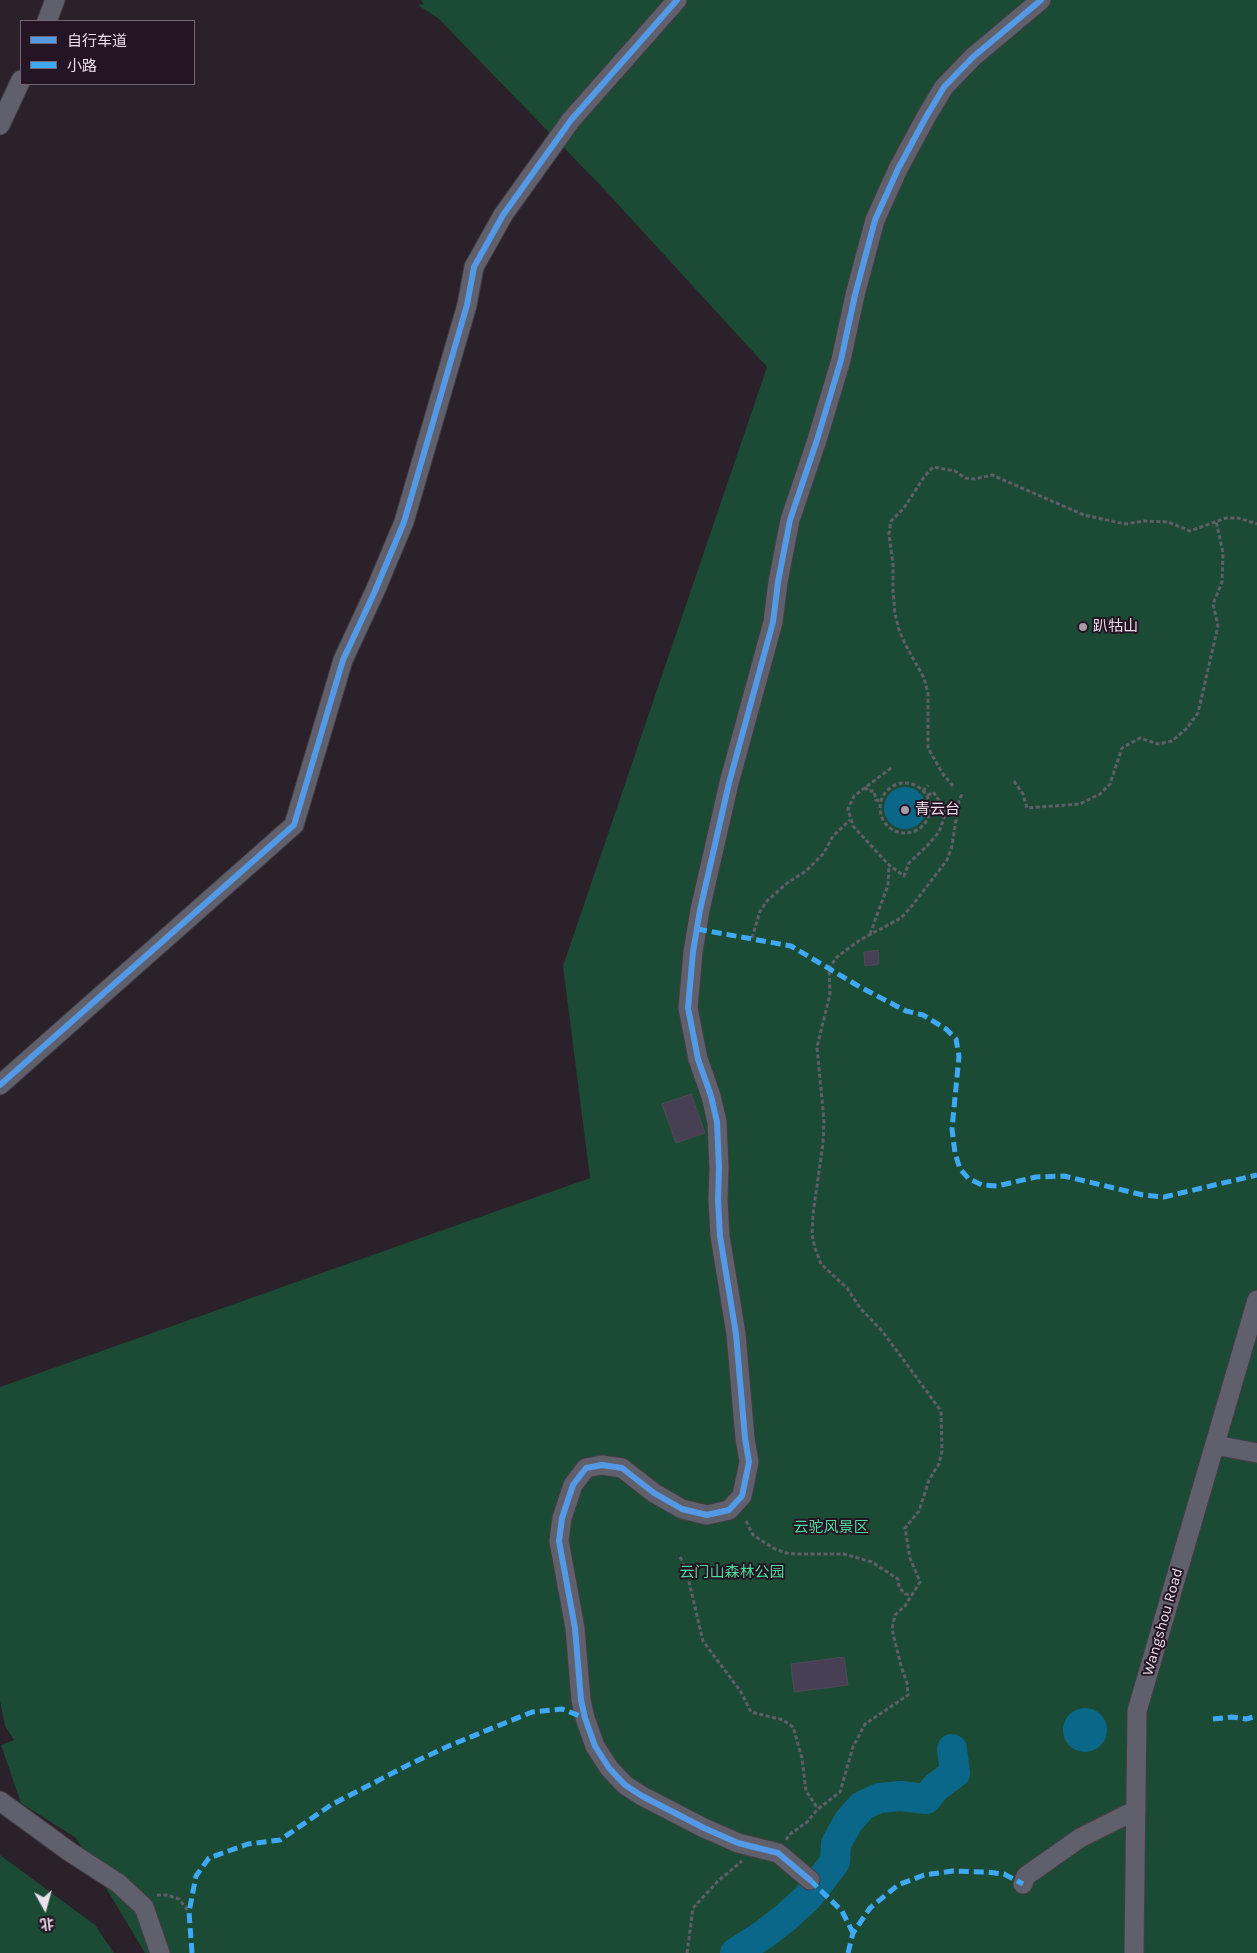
<!DOCTYPE html>
<html>
<head>
<meta charset="utf-8">
<style>
	body { margin:0 }
	#map { position:relative; width:1257px; height:1953px; overflow:hidden; background:#2a212a; font-family:Karla,"Noto Sans SC",sans-serif }
	canvas { display:block }
	.legend { position:absolute; left:20px; top:20px; width:175px; height:65px; box-sizing:border-box; background:#241424; border:1px solid #746574; margin:0; padding:6px 9px; list-style:none; font-size:15px; color:#ebdfeb }
	.legend li { display:flex; align-items:center; gap:10px; height:25px }
	.legend b { width:25px; border:1px solid #746574 }
	.north { position:absolute; left:20px; top:1883px; width:50px; height:50px; -webkit-text-stroke:4px #241424; paint-order:stroke; rotate:173deg; font-size:14px; font-weight:700; line-height:20px; text-align:center; color:#ebdfeb }
	.north::after { content:''; display:block; margin:auto; width:18px; height:22px; background:#ebdfeb; clip-path:polygon(50% 0,100% 100%,50% 72%,0 100%) }
</style>
</head>
<body>
<div id="map">
<canvas width="1257" height="1953"></canvas>
<ul class="legend">
<li><b style="height:6px;background:#5399e6"></b>自行车道</li>
<li><b style="height:6px;background:#3fa9f5"></b>小路</li>
</ul>
<div class="north">北</div>
</div>
<script>
const g = document.querySelector('canvas').getContext('2d');
g.lineJoin = 'round';
function paint(path, color) { g.fillStyle = color; g.fill(path, 'evenodd'); }
const toPath = rows => new Path2D(rows.map(r => 'M' + r).join(''));
function trace(path, color, width, dash) { g.strokeStyle = color; g.lineWidth = width; g.lineCap = dash ? 'butt' : 'round'; g.setLineDash(dash || []); g.stroke(path); }
function write(font, color, halo, rows, align = 'center') {
  g.font = font + ' Karla,"Noto Sans SC",sans-serif'; g.lineWidth = 4; g.setLineDash([]); g.textBaseline = 'middle'; g.strokeStyle = halo; g.fillStyle = color; for (const [text, x, y, turn = 0] of rows) {
    g.save(); g.translate(x, y); g.rotate((+turn || 0) * Math.PI / 180); g.textAlign = isNaN(turn) ? turn : align; if (halo) g.strokeText(text, 0, 0); g.fillText(text, 0, 0); g.restore();
  }
}
const green = toPath([
	[421,0,1257,0,1257,1953,145,1953,76,1838,21,1803,1,1745,14,1740,5,1726,0,1701,0,1387,590,1178,563,966,767,367,602,187,439,19,418,5,424,4],
	[0,1855,95,1925,114,1953,0,1953]
]);
const water = toPath([
	'884 808a21 21 0 1 1 42 0a21 21 0 1 1-42 0Z',
	'1063 1730a22 22 0 1 1 44 0a22 22 0 1 1-44 0Z'
]);
const river = toPath([
	[735,1953,763,1935,785,1918,807,1898,835,1862,836,1844,848,1822,862,1806,879,1798,901,1796,926,1799,936,1787,955,1773,952,1749]
]);
const building = toPath([
	[878,950,879,964,865,966,864,952,878,950],
	[691,1094,705,1133,676,1143,662,1104,691,1094],
	[844,1657,848,1685,794,1692,791,1664,844,1657]
]);
const path = toPath([
	[891,768,854,796,848,809,853,826,889,865,904,876,909,863,927,846,939,832,944,818,943,808,937,797,933,792,927,796],
	[1014,781,1023,794,1027,808,1080,804,1100,794,1110,784,1122,748,1140,738,1158,744,1172,741,1187,728,1198,713,1218,626,1213,604,1222,582,1223,553,1216,521],
	'880 808a25 25 0 1 1 50 0a25 25 0 1 1-50 0Z',
	[953,786,943,774,928,748,928,693,924,678,905,644,899,630,895,614,893,591,893,564,889,534,891,521,904,508,924,477,933,467,955,471,965,478,975,479,992,475,1084,515,1125,524,1144,521,1168,522,1190,531,1226,518,1239,518,1257,524],
	[865,787,868,791,874,791,876,800,881,801],
	[923,791,928,785],
	[870,934,888,885,889,865],
	[752,938,760,911,767,901,787,883,806,871,824,853,833,836,850,820],
	[746,1521,753,1535,773,1548,786,1553,797,1554,844,1554,872,1562,898,1579,899,1587,905,1594,912,1595],
	[680,1557,686,1569,703,1641,741,1692,751,1712,783,1720,793,1727,802,1758,806,1791,818,1809],
	[786,1840,789,1835,807,1822,818,1809,840,1792,853,1747,865,1724,908,1695,907,1683,901,1666,892,1629,895,1615,905,1606,920,1582,910,1558,905,1528,919,1511,929,1480,939,1464,942,1451,941,1411,883,1332,860,1308,847,1288,821,1264,815,1248,812,1235,813,1214,823,1143,824,1121,817,1047,830,994,829,968,837,957,860,940,901,918,911,907,947,860,952,846,959,801,962,794],
	[157,1895,167,1895,179,1899,189,1912],
	[687,1953,693,1908,718,1881,742,1861]
]);
const minor = toPath([
	[47,21,55,0],
	[0,125,21,80],
	[0,1085,294,825,343,660,375,591,404,522,467,305,474,267,503,215,571,120,677,0],
	[1215,1445,1257,1453],
	[0,1801,70,1852,118,1883,144,1907,160,1953],
	[810,1880,778,1853,738,1843,704,1828,642,1796,625,1785,609,1768,595,1746,585,1718,581,1700,575,1628,559,1541,562,1518,573,1485,586,1468,602,1465,622,1468,654,1493,682,1509,707,1515,729,1510,742,1496,749,1462,745,1438,736,1334,720,1236,718,1200,719,1168,717,1122,711,1096,698,1059,688,1008,693,952,700,910,729,783,773,622,778,582,790,520,817,440,841,360,855,295,875,220,898,169,926,117,944,87,973,57,1041,0],
	[1023,1884,1026,1876,1080,1838,1136,1810],
	[1134,1953,1137,1711,1257,1300]
]);
const quiet = toPath([
	[697,929,791,946,860,987,906,1011,923,1015,946,1029,956,1039,959,1056,952,1129,955,1153,960,1169,969,1179,982,1185,997,1186,1036,1177,1064,1176,1143,1195,1164,1197,1257,1175],
	[1213,1719,1232,1717,1246,1719,1257,1716],
	[810,1880,842,1911,853,1933],
	[192,1953,189,1912,196,1876,209,1858,248,1844,280,1840,331,1805,410,1764,451,1745,532,1712,562,1709,585,1718],
	[848,1953,853,1933,870,1908,898,1885,924,1875,953,1871,986,1872,1004,1874,1023,1884]
]);
const cycleway = toPath([
	[0,1085,294,825,343,660,375,591,404,522,467,305,474,267,503,215,571,120,677,0],
	[810,1880,778,1853,738,1843,704,1828,642,1796,625,1785,609,1768,595,1746,585,1718,581,1700,575,1628,559,1541,562,1518,573,1485,586,1468,602,1465,622,1468,654,1493,682,1509,707,1515,729,1510,742,1496,749,1462,745,1438,736,1334,720,1236,718,1200,719,1168,717,1122,711,1096,698,1059,688,1008,693,952,700,910,729,783,773,622,778,582,790,520,817,440,841,360,855,295,875,220,898,169,926,117,944,87,973,57,1041,0]
]);
const markers = [
	[1083,627,5,"#a79ca7"],
	[905,810,5,"#a79ca7"]
];
const poiNames = [
	["趴牯山",1093,627],
	["青云台",915,810]
];
const parkNames = [
	["云驼风景区",831,1528],
	["云门山森林公园",732,1573]
];
const streetNames = [
	["Wangshou Road",1163,1622,-74]
];
paint(green, '#1b4b35');
paint(water, '#0b678a');
trace(river, '#0b678a', 30);
paint(building, '#473f53');
trace(building, '#4f4a54', 1);
trace(minor, '#443c44', 21);
trace(path, '#605e67', 3, [4, 2.5]);
trace(minor, '#5f606c', 19);
trace(quiet, '#3fa9f5', 5, [10, 5]);
trace(cycleway, '#5399e6', 6);
for (const [x, y, r, color] of markers) { const dot = new Path2D(); dot.arc(x, y, r, 0, 2 * Math.PI); g.fillStyle = color; g.fill(dot); trace(dot, '#241424', 2); }
write('15px', '#ebdfeb', '#241424', poiNames, 'left');
write('15px', '#4cde9c', '#241424', parkNames);
write('15px', '#ebdfeb', '#241424', streetNames);
</script>
</body>
</html>
